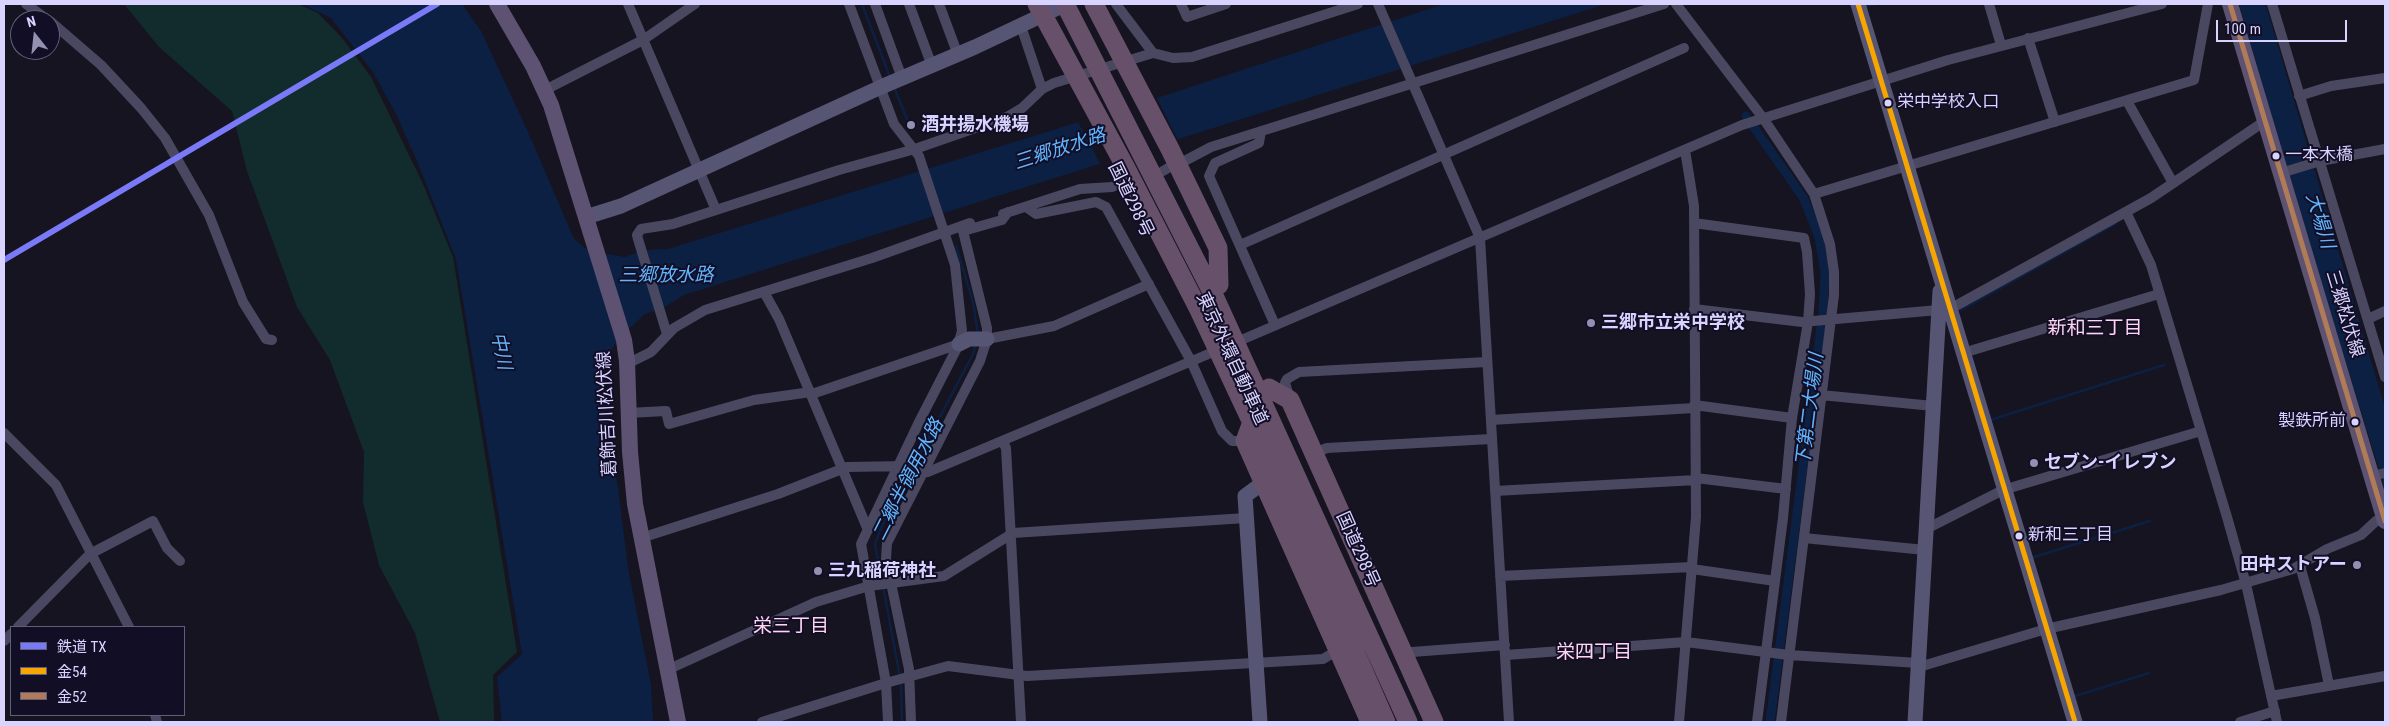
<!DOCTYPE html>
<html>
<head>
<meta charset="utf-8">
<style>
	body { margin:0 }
	#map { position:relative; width:2389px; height:726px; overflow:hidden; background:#161420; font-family:"Roboto Condensed","Noto Sans JP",sans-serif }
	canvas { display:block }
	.frame { position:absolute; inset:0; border:5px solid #d8d3ff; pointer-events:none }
	.legend { position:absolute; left:10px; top:626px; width:175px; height:90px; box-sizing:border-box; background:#120e26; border:1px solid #615d7d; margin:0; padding:6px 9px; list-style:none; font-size:15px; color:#d8d3ff }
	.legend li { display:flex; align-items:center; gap:10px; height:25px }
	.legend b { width:25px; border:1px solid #615d7d }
	.north { position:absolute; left:10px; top:10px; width:50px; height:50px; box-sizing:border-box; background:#120e26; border:1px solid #615d7d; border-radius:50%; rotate:344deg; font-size:14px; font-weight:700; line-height:20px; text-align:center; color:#d8d3ff }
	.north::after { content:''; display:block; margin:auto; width:18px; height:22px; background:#9490b1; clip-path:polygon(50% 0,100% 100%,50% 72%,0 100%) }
	.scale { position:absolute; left:2216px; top:20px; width:131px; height:22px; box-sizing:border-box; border:2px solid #d8d3ff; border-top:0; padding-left:6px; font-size:15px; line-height:18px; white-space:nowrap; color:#d8d3ff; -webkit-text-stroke:4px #120e26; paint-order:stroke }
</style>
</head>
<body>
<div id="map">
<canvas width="2389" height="726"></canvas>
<div class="frame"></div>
<ul class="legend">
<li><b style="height:6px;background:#7a7af9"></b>鉄道 TX</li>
<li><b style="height:6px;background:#f7a600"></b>金54</li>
<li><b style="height:6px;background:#b07c57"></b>金52</li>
</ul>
<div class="north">N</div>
<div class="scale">100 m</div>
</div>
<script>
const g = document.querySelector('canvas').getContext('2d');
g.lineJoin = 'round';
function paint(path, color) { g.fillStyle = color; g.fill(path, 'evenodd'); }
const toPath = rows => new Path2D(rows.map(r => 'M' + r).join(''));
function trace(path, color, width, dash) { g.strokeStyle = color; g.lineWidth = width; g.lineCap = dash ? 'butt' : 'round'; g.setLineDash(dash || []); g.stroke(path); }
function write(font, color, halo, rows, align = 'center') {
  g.font = font + ' "Roboto Condensed","Noto Sans JP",sans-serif'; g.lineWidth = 4; g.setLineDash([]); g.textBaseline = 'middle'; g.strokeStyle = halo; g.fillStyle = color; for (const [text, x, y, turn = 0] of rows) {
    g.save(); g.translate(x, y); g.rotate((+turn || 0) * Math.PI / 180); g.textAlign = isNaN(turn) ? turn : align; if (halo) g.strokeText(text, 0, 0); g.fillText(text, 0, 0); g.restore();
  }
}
const green = toPath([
	[124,4,298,4,318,13,343,39,371,77,423,184,453,257,517,652,493,675,494,722,440,722,415,633,379,565,363,502,364,452,330,360,297,307,247,171,232,111,159,47]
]);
const water = toPath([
	[302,4,462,4,481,31,528,132,574,239,585,248,606,254,625,257,644,250,668,249,1163,96,1444,4,1606,4,684,295,663,308,645,314,619,338,611,350,605,365,603,395,618,488,628,568,651,685,653,722,502,722,497,677,522,654,456,259,417,161,396,114,373,72,331,18],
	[2239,4,2265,4,2267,9,2385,408,2385,489,2282,155]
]);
const pier = toPath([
	[1156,96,1179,142,1102,167,1077,120]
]);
const stream = toPath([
	[862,4,890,77],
	[1867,6,1875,4],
	[894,87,907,119],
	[956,246,973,302,978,334],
	[1961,310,2115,224],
	[1990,420,2164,365],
	[914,466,973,354,976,344],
	[2031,558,2150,521],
	[882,581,875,544,881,528,911,471],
	[883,586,900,677],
	[901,682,902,722],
	[2072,697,2149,673]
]);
const canal = toPath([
	[1746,116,1804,199,1819,237,1825,273,1823,312,1770,722]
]);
const street = toPath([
	[26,4,48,20],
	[628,4,716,210],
	[849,4,894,124,919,156,955,265,962,331,957,348,920,420,861,544,886,683,888,722],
	[875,4,902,78],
	[909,4,932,66],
	[939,4,958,55],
	[1116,4,1153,53],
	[1181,4,1187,17,1226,4],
	[1378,4,1480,238,1509,722],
	[1676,4,1763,118,1814,194,1830,244,1834,272,1834,295,1781,722],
	[1989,4,2001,45],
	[2272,4,2385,377],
	[50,21,101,65,141,108,165,138,209,215,243,302,266,339,272,340],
	[1021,26,1042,89],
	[2028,38,2055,122],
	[545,90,643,40,695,4],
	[2299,96,2331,86,2385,78],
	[2127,101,2173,183],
	[1261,131,1259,143,1215,163,1209,176,1275,325],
	[1177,165,1211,147,1664,4],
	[1163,171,1177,163],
	[2281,173,2320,161,2385,149],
	[1814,194,2194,80,2208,4],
	[1026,207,1036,214,1096,202,1106,207,1191,361,1222,431,1232,441,1245,441],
	[2126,212,2151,265,2227,517,2246,584,2277,722],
	[1003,214,1080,189,1112,187,1122,182],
	[1694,223,1804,238,1807,252,1810,294,1808,322,1792,418,1783,518,1757,722],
	[1240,245,1684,48],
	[764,292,779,319,868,530],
	[1694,309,1802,322,1950,309,2151,198,2265,121],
	[2368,319,2385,311],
	[667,334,638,239,637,235,641,229,673,224,839,170,915,149,1007,117,1022,108,1042,89,1054,83,1153,53,1173,58,1192,57,1358,4],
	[987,339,1054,326,1149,284],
	[1963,353,2159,294],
	[627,361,633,361,651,352,674,328,705,310,872,258,970,223],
	[812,394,959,344],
	[1821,395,1933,406],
	[1290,399,1285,383,1287,379,1299,372,1487,362],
	[1694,405,1792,418],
	[628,413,666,411,669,424,754,400,811,392],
	[1491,420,1694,408],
	[4,433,56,485,129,627],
	[1003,442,1006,448,1021,722],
	[1314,453,1327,448,1491,439],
	[2372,476,2385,473],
	[1696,478,1786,489],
	[1495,491,1696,480],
	[1926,527,1932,526,2003,490,2201,431],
	[641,538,778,494,847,467,907,466,919,473,928,472,1218,350,1742,125,1948,60,2162,4],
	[1804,538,1925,550],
	[2300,566,2315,618,2329,685],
	[1692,569,1775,581],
	[1500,576,1692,567],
	[18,627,90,554,153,521,167,548,180,561],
	[4,641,11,634],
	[1404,655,1412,652,1505,645],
	[1506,655,1686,642,1789,655,1919,663],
	[1919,667,2046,629,2221,590,2293,569,2327,549,2361,535,2376,521,2385,519],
	[667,670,816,602,869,586,944,576,1013,533,1246,518],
	[2271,696,2385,676],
	[155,715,157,722],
	[762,722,886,683,948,666,1027,676,1323,659,1338,650],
	[911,722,909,669,886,559,887,543,980,361,987,339,987,328,963,231,1002,220,1008,212],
	[1679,722,1696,517,1694,206,1685,150],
	[2240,722,2275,711]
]);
const secondary = toPath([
	[1858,4,2075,722],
	[586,217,621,206,881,87,975,47,1066,4],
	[959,344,969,339,987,339],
	[1260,722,1245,496,1264,482],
	[1915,722,1940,291]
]);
const primary = toPath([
	[497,4,533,66,551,105,624,340,627,361,630,452,635,504,678,722],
	[2230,4,2385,521]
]);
const highway = toPath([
	[1037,4,1126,168,1199,310,1291,506,1386,722],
	[1065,4,1215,298,1408,722],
	[1094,4,1170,149,1218,248,1219,285],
	[1269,388,1290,400,1434,722],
	[1252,422,1245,441,1370,722]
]);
const bus1 = toPath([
	[1858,4,2075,722]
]);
const bus2 = toPath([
	[2230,4,2385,521]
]);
const rail1 = toPath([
	[4,260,437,4]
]);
const markers = [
	[1888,103,4.5,"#d8d3ff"],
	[911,125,5,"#9490b1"],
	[2276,156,4.5,"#d8d3ff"],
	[1591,323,5,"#9490b1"],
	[2355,422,4.5,"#d8d3ff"],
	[2034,463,5,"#9490b1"],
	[2019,536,4.5,"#d8d3ff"],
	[2357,565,5,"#9490b1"],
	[818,571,5,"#9490b1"]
];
const busNames = [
	["栄中学校入口",1897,103],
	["一本木橋",2285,156],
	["製鉄所前",2346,422,"right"],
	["新和三丁目",2028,536]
];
const poiNames = [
	["酒井揚水機場",921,125],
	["三郷市立栄中学校",1601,323],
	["セブン-イレブン",2044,463],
	["田中ストアー",2347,565,"right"],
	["三九稲荷神社",828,571]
];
const streetNames = [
	["国道298号",1130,200,64],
	["三郷松伏線",2344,314,73],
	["東京外環自動車道",1231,359,65],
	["葛飾吉川松伏線",608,414,-93],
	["国道298号",1357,550,66]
];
const waterNames = [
	["三郷放水路",1060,150,-18],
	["大場川",2319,221,73],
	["三郷放水路",666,276],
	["中川",500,351,78],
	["下第二大場川",1811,410,-83],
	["二郷半領用水路",909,480,-63]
];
const neighbourhoodNames = [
	["新和三丁目",2095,329],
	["栄三丁目",791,627],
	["栄四丁目",1594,653]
];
paint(green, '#122c2d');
paint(water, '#0c2044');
paint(pier, '#161420');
trace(stream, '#0c2044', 2.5);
trace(canal, '#0c2044', 9);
trace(street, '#4a4861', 10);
trace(secondary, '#575574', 15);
trace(primary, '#5e5272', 16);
trace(highway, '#67506a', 19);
trace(bus1, '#f7a600', 5);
trace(bus2, '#b07c57', 5);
trace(rail1, '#7a7af9', 6);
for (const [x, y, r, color] of markers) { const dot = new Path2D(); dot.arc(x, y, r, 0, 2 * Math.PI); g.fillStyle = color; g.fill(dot); trace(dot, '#120e26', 2); }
write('17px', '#d8d3ff', '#120e26', busNames, 'left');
write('bold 18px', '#d8d3ff', '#120e26', poiNames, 'left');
write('18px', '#d8d3ff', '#120e26', streetNames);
write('italic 19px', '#61b5ff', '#120e26', waterNames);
write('19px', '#ffd5ef', '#120e26', neighbourhoodNames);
</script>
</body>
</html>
